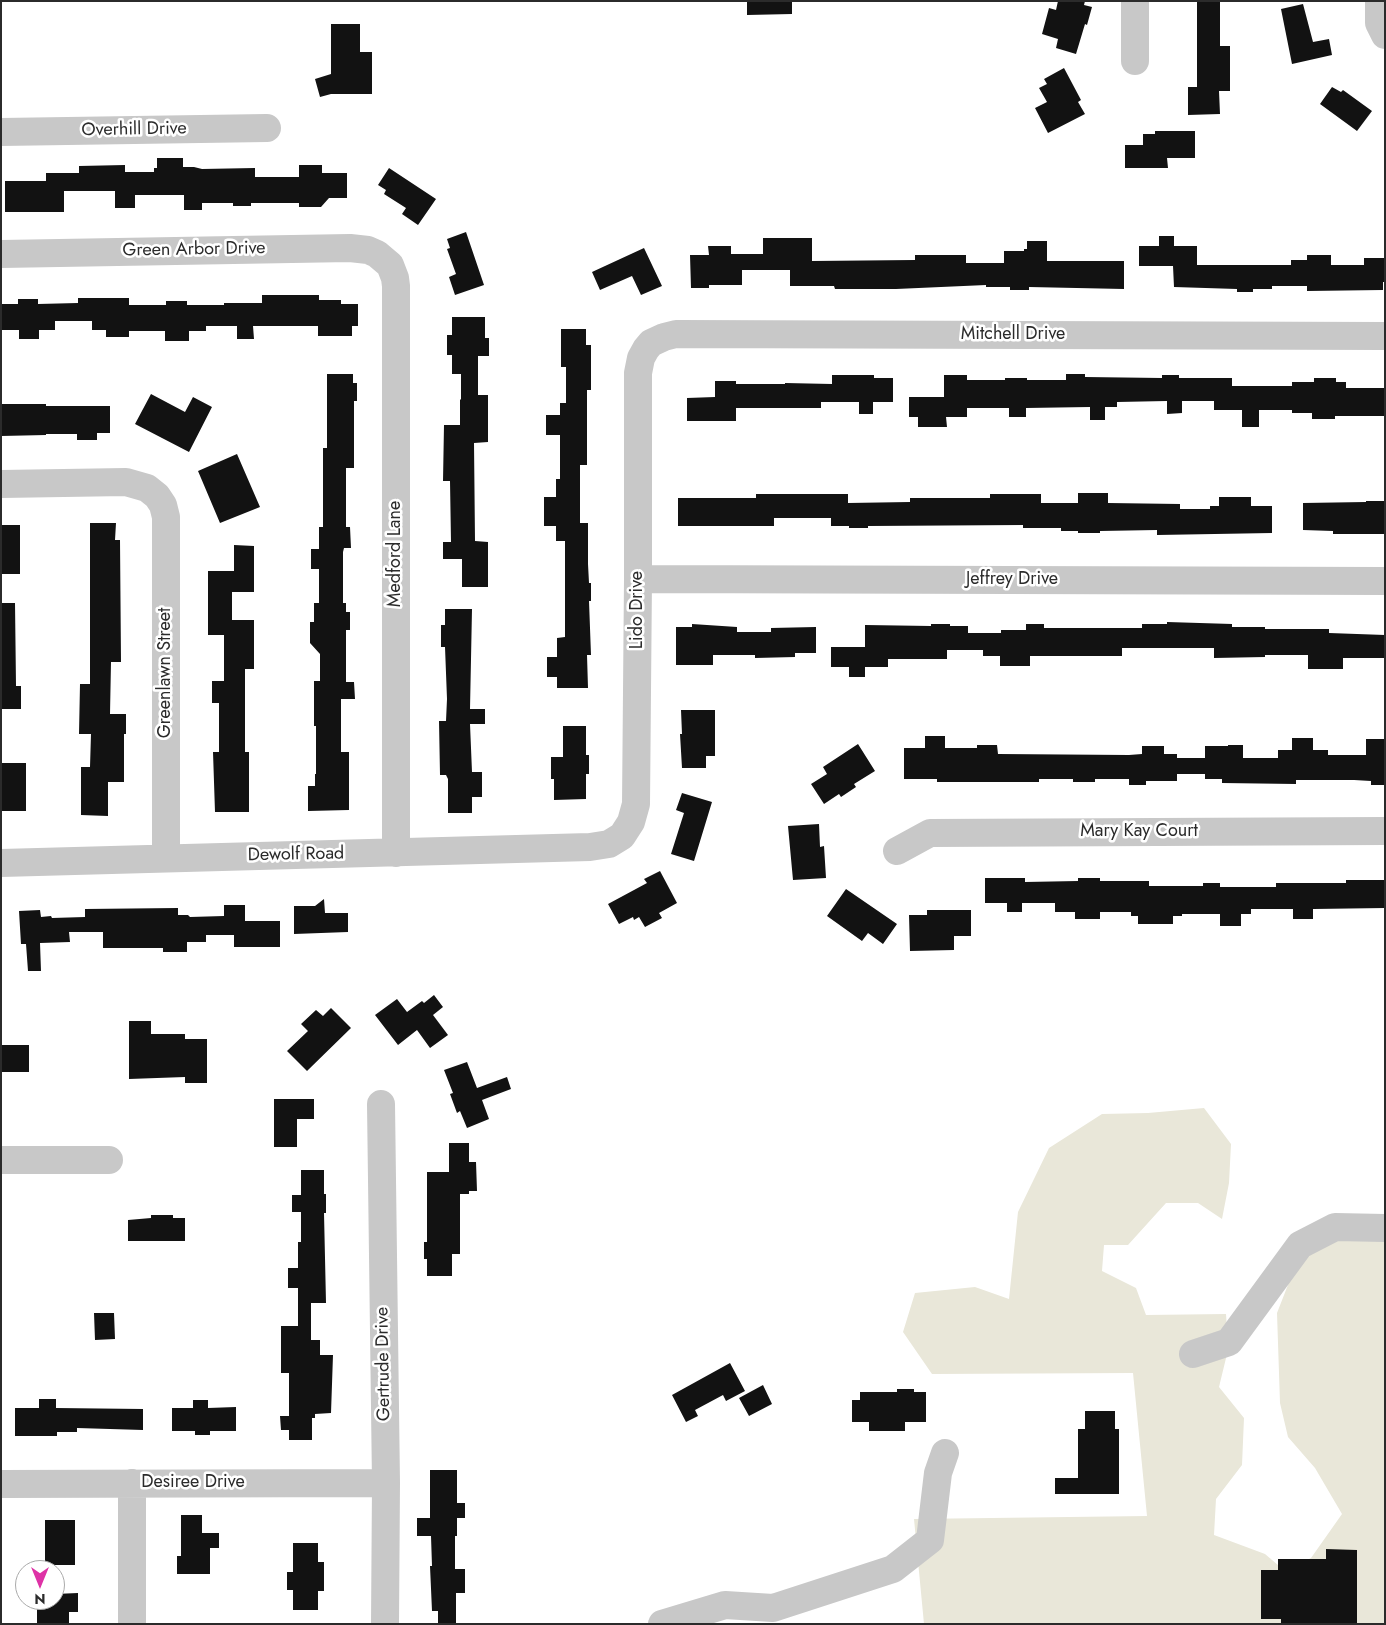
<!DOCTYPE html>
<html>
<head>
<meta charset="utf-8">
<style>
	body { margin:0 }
	#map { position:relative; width:1386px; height:1625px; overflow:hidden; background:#fff; font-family:Jost,sans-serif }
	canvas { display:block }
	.frame { position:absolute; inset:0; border:2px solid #2b2b2b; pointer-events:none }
	.north { position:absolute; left:15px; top:1560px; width:50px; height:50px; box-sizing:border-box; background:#fff; border:1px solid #aaa; border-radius:50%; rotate:180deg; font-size:14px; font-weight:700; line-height:20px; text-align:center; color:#2b2b2b }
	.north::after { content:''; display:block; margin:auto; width:18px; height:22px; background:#de32a6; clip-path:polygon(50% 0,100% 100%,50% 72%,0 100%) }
</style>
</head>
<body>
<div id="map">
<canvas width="1386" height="1625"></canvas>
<div class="frame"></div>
<div class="north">N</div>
</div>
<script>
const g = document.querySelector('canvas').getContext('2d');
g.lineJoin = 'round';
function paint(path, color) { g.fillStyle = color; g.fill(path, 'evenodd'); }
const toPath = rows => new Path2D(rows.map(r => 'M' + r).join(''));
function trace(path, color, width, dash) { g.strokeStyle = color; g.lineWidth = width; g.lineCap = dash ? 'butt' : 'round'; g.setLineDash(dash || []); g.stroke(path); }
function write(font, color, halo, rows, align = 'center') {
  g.font = font + ' Jost,sans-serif'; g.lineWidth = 5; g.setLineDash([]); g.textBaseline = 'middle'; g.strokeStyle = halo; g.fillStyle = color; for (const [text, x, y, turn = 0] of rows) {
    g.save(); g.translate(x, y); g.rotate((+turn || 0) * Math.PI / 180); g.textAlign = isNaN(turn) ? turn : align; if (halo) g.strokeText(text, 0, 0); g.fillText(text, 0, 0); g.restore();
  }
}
const green = toPath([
	[1204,1108,1231,1144,1229,1183,1222,1219,1198,1203,1166,1203,1128,1245,1104,1245,1102,1271,1136,1288,1146,1315,1226,1314,1227,1329,1182,1347,1187,1367,1227,1354,1219,1387,1244,1418,1242,1465,1216,1499,1214,1535,1265,1554,1285,1571,1311,1558,1342,1514,1315,1468,1288,1437,1280,1403,1277,1313,1293,1272,1306,1254,1333,1240,1385,1239,1385,1624,924,1624,914,1519,1147,1516,1133,1373,932,1374,903,1332,915,1293,975,1287,1009,1299,1018,1212,1049,1148,1102,1114,1148,1113]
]);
const building = toPath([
	[747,1,792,1,792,14,747,15],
	[1058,1,1085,1,1084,5,1092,7,1087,25,1085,24,1076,54,1056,48,1058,39,1042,34,1049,8,1056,10],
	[1197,1,1220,1,1220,46,1230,46,1230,91,1219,91,1220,114,1188,115,1188,87,1197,87],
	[1303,4,1313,42,1329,39,1332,55,1292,64,1281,9],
	[331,24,360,24,360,52,372,52,372,94,331,94,320,97,315,79,331,74],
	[1064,68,1081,100,1078,102,1085,114,1048,133,1035,108,1047,102,1039,88,1047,84,1044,79],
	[1332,87,1341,92,1343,90,1372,111,1357,131,1320,104],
	[1155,131,1195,131,1195,158,1167,158,1168,168,1125,168,1125,145,1143,145,1143,134,1155,134],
	[157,158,183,158,183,167,194,167,202,169,255,168,255,177,299,177,299,165,322,165,322,173,347,173,347,198,329,198,321,207,299,207,299,203,251,203,251,206,233,206,233,203,202,203,202,210,184,210,184,195,135,195,135,208,115,208,115,191,64,191,64,212,5,212,5,181,46,181,46,173,79,173,79,166,125,165,125,172,154,172,154,168,157,168],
	[389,168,436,199,418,225,402,214,406,208,384,194,386,190,378,185],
	[466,232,484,285,455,295,449,277,456,274,447,249,450,248,447,239],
	[1159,236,1174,236,1174,246,1197,246,1197,265,1291,265,1291,260,1307,260,1307,255,1331,255,1331,265,1364,265,1364,258,1385,258,1385,282,1383,282,1383,290,1307,291,1307,286,1272,286,1272,289,1253,289,1253,292,1237,292,1237,289,1174,287,1173,266,1139,266,1139,246,1159,246],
	[763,238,812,238,812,261,915,260,915,255,966,255,966,263,1004,263,1004,251,1024,251,1024,249,1027,249,1027,241,1047,241,1047,261,1124,261,1124,289,1029,287,1029,290,1010,290,1010,287,986,287,986,285,896,289,835,289,834,286,790,286,790,270,742,270,742,285,709,285,709,288,691,288,690,255,709,255,708,246,731,246,731,254,763,254],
	[644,248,662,286,641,295,632,276,600,290,592,272],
	[262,295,319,295,319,300,341,300,341,304,358,304,358,326,352,326,352,336,318,336,318,326,253,326,254,339,237,339,237,326,206,326,206,331,189,331,189,341,165,341,165,331,129,331,129,337,106,337,106,330,92,330,92,321,55,321,55,330,39,330,39,339,19,339,19,330,1,330,1,304,18,304,18,299,38,299,38,304,78,303,78,298,129,298,129,305,166,305,166,301,187,301,187,305,224,305,224,303,262,303],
	[452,317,485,317,485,338,489,338,489,356,478,356,478,395,488,395,488,442,474,443,475,541,488,542,488,587,462,587,462,559,443,559,443,542,451,542,450,481,443,481,444,425,460,425,460,400,461,399,461,374,452,374,452,355,447,355,447,335,452,335],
	[561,329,586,329,586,345,591,345,591,390,587,390,587,465,580,465,580,523,588,523,588,564,589,583,591,583,591,601,589,601,591,655,587,655,588,688,557,688,557,677,547,677,547,657,557,657,557,638,565,637,565,541,556,541,556,526,544,526,544,497,556,497,556,479,560,479,560,435,546,435,546,415,560,415,560,403,566,403,566,367,561,367],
	[327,374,353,374,353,383,357,383,357,401,354,401,354,468,346,468,346,527,350,527,351,548,344,548,343,552,343,603,346,603,346,612,350,612,350,630,346,630,346,682,354,682,355,699,341,699,341,752,349,752,349,810,308,811,308,786,315,786,315,774,316,774,316,726,314,726,314,681,320,681,320,654,310,643,310,622,314,622,314,603,319,603,319,569,311,569,311,549,319,549,319,527,323,527,323,448,327,448],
	[1066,374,1085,374,1085,377,1162,378,1162,375,1179,375,1179,378,1232,378,1232,386,1292,386,1292,382,1314,382,1314,378,1336,378,1336,382,1346,382,1346,388,1385,388,1385,416,1335,416,1335,419,1312,419,1312,413,1292,413,1292,410,1259,410,1259,427,1242,427,1242,410,1214,410,1214,401,1182,401,1182,413,1167,414,1167,401,1117,402,1117,407,1105,407,1105,420,1090,420,1090,407,1026,408,1026,417,1009,417,1009,408,967,408,967,417,946,417,947,427,918,427,918,417,909,417,909,397,944,397,944,375,967,375,967,380,1005,380,1005,378,1027,378,1027,380,1066,380],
	[832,375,874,375,874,378,893,378,893,402,873,402,873,414,859,414,859,402,821,402,821,408,736,408,736,421,687,421,687,398,715,397,715,381,736,381,736,384,785,384,785,383,832,384],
	[151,394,185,412,193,397,212,407,189,452,135,424],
	[1,404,46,404,46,406,110,406,110,433,97,433,97,440,77,440,77,434,46,434,46,435,1,436],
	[237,454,260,507,220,523,198,471],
	[1078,493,1108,493,1108,503,1180,504,1180,509,1210,509,1210,506,1219,506,1219,497,1251,497,1251,506,1272,506,1272,533,1157,535,1157,530,1100,531,1100,533,1078,533,1078,531,1061,531,1061,528,1023,528,1023,525,868,526,868,528,849,528,849,526,831,526,831,518,774,518,774,526,678,526,678,498,756,498,756,494,848,494,848,503,910,502,910,498,990,498,990,494,1041,494,1041,503,1078,503],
	[1366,501,1385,501,1385,534,1333,534,1333,531,1303,530,1303,503,1366,502],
	[90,523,116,523,115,540,120,540,121,662,111,662,110,714,126,714,126,734,124,734,124,782,108,782,108,816,81,815,81,767,90,767,91,734,79,734,80,684,90,684],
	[1,525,20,525,20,574,1,574],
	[234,545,254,546,254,592,232,592,232,620,254,620,254,669,245,669,245,752,249,752,249,812,215,812,213,752,219,752,219,703,212,703,212,681,224,681,224,635,208,635,208,571,234,571],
	[1,603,15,603,16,686,21,686,21,709,1,709],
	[445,609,472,609,470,709,485,709,485,724,470,724,472,772,482,772,482,797,472,797,472,813,448,813,448,779,446,775,440,775,439,721,446,721,447,699,445,647,441,647,441,625,445,625],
	[1167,622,1232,624,1232,627,1265,627,1265,629,1329,629,1329,633,1385,635,1385,658,1343,658,1343,669,1308,669,1308,655,1265,655,1265,657,1214,658,1214,648,1122,648,1122,656,1030,656,1030,666,1000,666,1000,656,983,656,983,650,947,650,947,659,888,659,888,667,865,667,865,677,849,677,849,667,831,667,831,647,865,647,865,625,931,626,931,624,950,624,950,626,968,626,968,633,1001,633,1001,630,1026,630,1026,624,1044,624,1044,628,1142,628,1142,624,1167,624],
	[692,624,737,627,737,632,771,632,771,628,816,627,816,653,795,653,795,657,755,658,755,655,713,655,713,665,676,665,676,627,692,627],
	[681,710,715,710,715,756,706,756,706,768,682,768,680,734,682,734],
	[563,726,586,726,586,755,589,755,589,774,586,774,586,799,554,800,554,779,551,779,551,757,563,757],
	[925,736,945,736,945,748,977,748,977,745,997,745,998,754,1129,755,1142,754,1142,746,1164,746,1164,754,1177,754,1177,758,1205,758,1205,746,1228,746,1228,745,1243,745,1243,758,1278,758,1278,750,1292,750,1292,738,1313,738,1313,750,1328,750,1328,755,1366,755,1366,739,1385,739,1385,785,1371,785,1371,781,1354,780,1296,780,1296,784,1222,783,1222,779,1205,779,1205,774,1177,774,1177,781,1146,781,1146,785,1129,785,1129,779,1095,779,1095,782,1073,782,1073,779,1039,779,1039,782,937,782,937,779,904,779,904,748,925,748],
	[858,744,875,771,854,784,856,787,841,797,839,794,824,804,811,784,827,774,823,767],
	[1,763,26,763,26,811,2,811],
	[682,793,712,802,694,861,671,854,684,813,676,810],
	[819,824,820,847,824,846,826,878,793,880,788,826],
	[660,871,677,903,659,913,662,918,645,927,639,917,634,920,633,917,619,924,608,904,647,883,644,879],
	[985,878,1025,878,1025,882,1078,881,1078,878,1100,878,1100,881,1149,881,1149,886,1203,886,1203,883,1220,883,1220,887,1276,887,1276,883,1346,883,1346,880,1385,880,1385,908,1313,909,1313,919,1293,919,1293,909,1251,909,1251,914,1241,914,1241,926,1220,926,1220,914,1182,914,1182,916,1173,916,1173,924,1138,924,1138,916,1131,916,1131,912,1100,912,1100,919,1075,919,1075,912,1055,912,1055,903,1022,903,1022,912,1007,912,1007,903,985,903],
	[846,889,897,924,883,944,868,933,862,941,827,916],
	[324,899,325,913,348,913,348,932,294,934,294,906,315,906],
	[224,905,245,905,245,921,280,921,280,947,234,947,234,935,206,935,206,942,187,942,187,952,163,952,163,948,103,948,103,932,69,932,70,942,40,943,41,971,28,971,26,944,21,944,19,911,40,910,41,917,51,916,52,918,85,917,85,909,178,908,178,915,188,915,190,917,224,916],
	[927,910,971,910,971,936,954,936,954,950,910,951,909,915,927,915],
	[434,995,443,1007,433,1015,448,1035,430,1048,417,1030,398,1045,375,1015,397,999,407,1012,422,1001,424,1003],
	[331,1008,351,1028,307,1071,287,1051,308,1031,301,1024,316,1010,323,1016],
	[129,1021,151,1021,151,1034,185,1034,185,1039,207,1039,207,1083,185,1083,185,1077,129,1079],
	[1,1045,29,1045,29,1072,1,1072],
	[467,1062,477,1088,507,1077,511,1089,482,1100,489,1119,467,1128,460,1111,457,1113,450,1094,453,1093,444,1070],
	[274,1099,314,1099,314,1119,297,1119,297,1147,274,1147],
	[449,1143,469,1143,469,1162,476,1162,477,1191,469,1191,469,1194,460,1194,460,1254,452,1254,452,1276,427,1276,427,1259,424,1259,424,1242,427,1242,427,1172,449,1172],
	[301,1170,324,1170,324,1194,326,1194,326,1213,324,1213,326,1303,311,1303,311,1340,320,1340,320,1355,333,1355,331,1413,315,1414,315,1418,312,1418,312,1440,289,1440,289,1430,281,1430,280,1416,289,1416,289,1373,281,1373,281,1326,298,1326,298,1288,288,1288,288,1268,298,1268,298,1242,301,1242,301,1212,292,1212,292,1195,301,1195],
	[151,1215,173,1215,173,1218,185,1218,185,1241,128,1241,128,1220,151,1218],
	[94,1313,114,1313,115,1339,95,1340],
	[730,1363,745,1391,726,1401,723,1395,695,1410,698,1416,686,1422,672,1395],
	[763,1385,772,1404,749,1416,739,1398],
	[897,1389,914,1389,914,1392,926,1392,926,1422,905,1422,905,1431,869,1431,869,1422,852,1422,852,1400,860,1400,860,1392,897,1392],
	[39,1399,56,1399,56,1408,143,1409,143,1430,77,1428,77,1432,57,1432,57,1436,15,1436,15,1408,39,1408],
	[193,1400,208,1400,208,1408,236,1407,236,1431,210,1431,210,1435,195,1435,195,1431,172,1431,172,1408,193,1408],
	[1085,1411,1115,1411,1115,1429,1119,1429,1119,1494,1055,1494,1055,1478,1078,1478,1078,1429,1085,1429],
	[430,1470,457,1470,457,1503,465,1503,465,1518,457,1518,457,1536,455,1536,455,1569,465,1569,465,1593,456,1593,456,1624,438,1624,438,1611,432,1611,430,1566,432,1566,431,1536,417,1536,417,1518,430,1518],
	[181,1515,202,1515,202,1533,219,1533,219,1548,210,1548,210,1574,177,1574,177,1556,181,1556],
	[45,1520,75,1520,75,1565,45,1565],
	[293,1543,318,1543,318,1562,324,1562,324,1591,318,1591,318,1610,293,1610,293,1590,287,1590,287,1572,293,1572],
	[1326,1549,1357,1550,1357,1624,1281,1624,1281,1619,1261,1619,1261,1570,1278,1570,1278,1559,1326,1559],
	[78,1593,78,1612,69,1612,69,1624,37,1624,37,1600,55,1600,55,1594]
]);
const minor = toPath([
	[1379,1,1379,23,1385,35],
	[1135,61,1135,1],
	[1,132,267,128],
	[1,254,350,248,368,250,377,254,390,265,395,278,396,286,396,853],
	[1,484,126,482,147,488,157,496,163,505,166,517,166,858],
	[638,579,1385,581],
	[897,851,930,833,1385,831],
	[1,863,590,847,609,844,622,836,631,822,636,804,638,579,638,373,641,358,646,349,651,343,664,337,676,334,1385,336],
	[381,1104,386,1483,385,1624],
	[1,1160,109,1160],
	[1193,1354,1229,1342,1300,1245,1335,1227,1385,1228],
	[132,1483,132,1624],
	[1,1484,386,1483],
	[662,1624,725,1605,773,1608,893,1569,930,1540,938,1473,945,1453]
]);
const streetNames = [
	["Overhill Drive",134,130,-1],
	["Green Arbor Drive",194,250,-1],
	["Mitchell Drive",1013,335],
	["Medford Lane",396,554,-90],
	["Jeffrey Drive",1012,580],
	["Lido Drive",638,610,-90],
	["Greenlawn Street",166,673,-90],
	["Mary Kay Court",1139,832],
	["Dewolf Road",296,855,-1],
	["Gertrude Drive",384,1364,-91],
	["Desiree Drive",193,1483]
];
paint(green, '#e9e7d9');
paint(building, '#121212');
trace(minor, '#c8c8c8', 28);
write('18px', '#2b2b2b', '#fff', streetNames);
</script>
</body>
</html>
